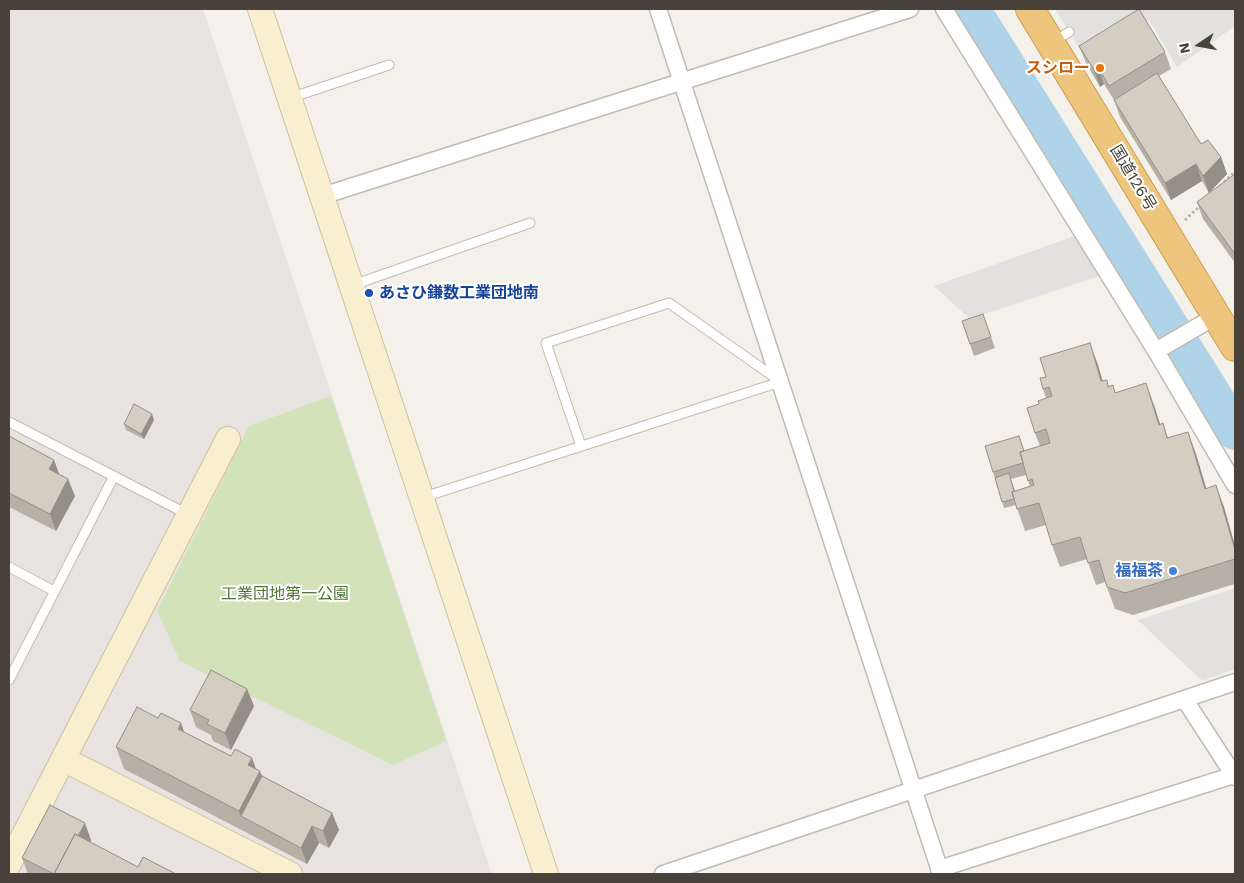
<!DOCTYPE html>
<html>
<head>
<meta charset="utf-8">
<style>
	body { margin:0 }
	#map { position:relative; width:1244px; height:883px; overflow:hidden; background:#f4f1eb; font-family:"Work Sans",sans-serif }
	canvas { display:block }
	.frame { position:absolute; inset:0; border:10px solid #48423a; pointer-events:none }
	.north { position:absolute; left:1174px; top:20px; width:50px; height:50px; -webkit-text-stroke:4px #fff; paint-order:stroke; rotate:258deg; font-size:14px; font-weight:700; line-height:20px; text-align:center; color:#48423a }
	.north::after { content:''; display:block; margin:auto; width:18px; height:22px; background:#48423a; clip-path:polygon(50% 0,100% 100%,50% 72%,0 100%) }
</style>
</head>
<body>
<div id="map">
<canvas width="1244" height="883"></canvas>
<div class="frame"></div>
<div class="north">N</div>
</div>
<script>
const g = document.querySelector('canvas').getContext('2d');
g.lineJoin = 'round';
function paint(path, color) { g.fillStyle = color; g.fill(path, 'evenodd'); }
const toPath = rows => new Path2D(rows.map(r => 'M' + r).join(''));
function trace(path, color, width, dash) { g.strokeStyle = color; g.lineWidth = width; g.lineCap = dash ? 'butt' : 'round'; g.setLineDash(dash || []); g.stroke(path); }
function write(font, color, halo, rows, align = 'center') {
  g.font = font + ' "Work Sans","Noto Sans JP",sans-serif'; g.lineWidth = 4; g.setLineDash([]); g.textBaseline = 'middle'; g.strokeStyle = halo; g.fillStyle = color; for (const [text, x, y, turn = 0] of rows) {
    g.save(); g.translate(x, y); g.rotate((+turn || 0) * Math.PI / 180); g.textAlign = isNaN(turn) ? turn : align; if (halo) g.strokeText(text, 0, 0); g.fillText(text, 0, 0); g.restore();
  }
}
const industrial = toPath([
	[9,9,203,9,492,874,9,874]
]);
const green = toPath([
	[331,396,446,741,393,765,180,661,157,611,249,426]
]);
const parking = toPath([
	[1055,9,1235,9,1235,26,1177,67,1149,20,1086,59],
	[1075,236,1099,276,970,319,934,286],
	[1235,588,1235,669,1202,681,1138,620]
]);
const river = toPath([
	[971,9,1235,431]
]);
const path = toPath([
	[1224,182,1235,172],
	[1185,220,1202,204]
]);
const lane = toPath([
	[1053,42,1069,32],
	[290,98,389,65],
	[353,285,530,223],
	[9,422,189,515],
	[581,446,546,343,669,303,777,379],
	[424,497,780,382],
	[9,567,54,591],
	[9,680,114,476]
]);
const street = toPath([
	[658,9,941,874],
	[944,9,1156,351,1235,485],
	[322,196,910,9],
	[1156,351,1216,316],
	[1185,700,1235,777],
	[939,869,1234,775],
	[663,874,1235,682]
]);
const secondary = toPath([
	[260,9,546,874],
	[63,759,290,874],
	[9,864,228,439]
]);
const highway = toPath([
	[1030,9,1235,347]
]);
const wall = toPath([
	[1079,46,1165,52,1171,69,1159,76,1201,144,1221,157,1227,174,1209,193,1235,174,1235,263,1203,219,1197,202,1209,193,1202,181,1171,200,1120,117,1114,100,1104,84,1100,87,1086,63],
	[983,314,995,348,974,356,962,321],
	[1098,365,1102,381,1109,386,1113,385,1115,393,1154,405,1160,424,1163,423,1168,438,1196,454,1206,488,1224,507,1235,546,1235,584,1133,615,1115,609,1105,582,1096,585,1087,559,1060,567,1052,545,1046,525,1025,531,1016,505,1004,508,993,472,1025,451,1040,446,1035,433,1039,404,1046,398,1043,389],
	[1026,475,1030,486,1015,491,1011,479],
	[154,420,144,439,126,430,124,424],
	[9,436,54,460,59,474,75,496,56,531,9,507],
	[247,689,254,706,231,750,213,741,211,735,196,727,190,710],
	[184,732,231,756,252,758,256,769,262,776,332,813,339,830,329,848,319,843,307,864,124,769,116,747],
	[91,840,90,842,138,867,176,874,28,874,22,858]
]);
const shadedWall = toPath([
	[1098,67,1104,84,1100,87,1094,70],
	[1221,157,1227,174,1209,193,1203,176],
	[1196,164,1202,181,1171,200,1165,183],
	[1090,343,1098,365,1109,403,1101,381],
	[1146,383,1154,405,1167,447,1159,425],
	[152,414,154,420,144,439,141,434],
	[1188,432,1196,454,1213,511,1205,489],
	[54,460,60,477,49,469],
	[68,479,75,496,56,531,50,514],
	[1216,485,1224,507,1235,546,1235,550],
	[247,689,254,706,231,750,225,733],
	[181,723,189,745,178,729],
	[252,758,258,775,260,771,268,793,241,816,239,811,248,765],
	[332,813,339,830,329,848,323,831],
	[85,823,91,840,73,874,59,874],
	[312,826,319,843,307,864,301,848]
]);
const building = toPath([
	[1139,9,1165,52,1109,86,1098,67,1094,70,1079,46,1139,9],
	[1157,73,1201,144,1208,140,1221,157,1203,176,1196,164,1165,183,1114,100,1157,73],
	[1235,174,1235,254,1197,202,1235,174],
	[983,314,991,337,970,344,962,321,983,314],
	[1090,343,1101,381,1107,380,1108,387,1113,385,1115,393,1146,383,1159,425,1163,423,1167,438,1188,432,1205,489,1216,485,1235,550,1235,559,1125,593,1107,587,1099,560,1088,563,1080,537,1052,545,1039,503,1017,509,1012,492,1034,485,1032,479,1028,481,1020,452,1050,443,1046,429,1035,433,1027,408,1039,404,1038,401,1052,396,1049,387,1043,389,1040,378,1046,377,1040,358,1090,343],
	[134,404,152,414,141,434,124,424,134,404],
	[9,436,54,460,49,469,68,479,50,514,9,493,9,436],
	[1019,436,1024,451,1020,452,1023,463,993,472,985,446,1019,436],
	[1009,473,1014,491,1012,492,1014,499,1002,502,995,478,1009,473],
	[211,670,247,689,225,733,207,724,209,720,190,710,211,670],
	[137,707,158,718,161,713,181,723,178,729,231,756,235,749,252,758,248,765,260,771,239,811,116,747,137,707],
	[262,776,332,813,323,831,312,826,301,848,241,816,262,776],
	[50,805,85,823,78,836,75,834,54,874,22,858,50,805],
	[75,834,138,867,143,857,176,874,54,874,75,834]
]);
const markers = [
	[1100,68,5,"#e8710a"],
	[369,293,5,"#1a4fb4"],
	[1173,571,5,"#3f7fe0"]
];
const foodNames = [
	["スシロー",1090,68]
];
const streetNames = [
	["国道126号",1133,178,59]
];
const transitNames = [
	["あさひ鎌数工業団地南",379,293]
];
const shopNames = [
	["福福茶",1163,571]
];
const parkNames = [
	["工業団地第一公園",285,594]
];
paint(industrial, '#e7e3e0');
paint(green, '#d2e3b9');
paint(parking, '#e3e1df');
trace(river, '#afd3e9', 38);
trace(lane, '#c2bbb2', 11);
trace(street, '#c2bbb2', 19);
trace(secondary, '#cec1a0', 26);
trace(highway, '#cd9a4d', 30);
trace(path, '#bfb4a2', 3, [2.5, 2.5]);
trace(lane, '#fff', 9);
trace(street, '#fff', 16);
trace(secondary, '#f9eed0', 24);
trace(highway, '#eec57c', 28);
paint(wall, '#b6b0a7');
paint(shadedWall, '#949088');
paint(building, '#d4cdc2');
trace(building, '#949088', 1);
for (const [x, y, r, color] of markers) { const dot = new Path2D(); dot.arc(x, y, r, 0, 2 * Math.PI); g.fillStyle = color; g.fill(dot); trace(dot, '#fff', 2); }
write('bold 16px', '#c56008', '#fff', foodNames, 'right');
write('16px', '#48423a', '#fff', streetNames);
write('bold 16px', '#164399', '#fff', transitNames, 'left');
write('bold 16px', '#366cbe', '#fff', shopNames, 'right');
write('16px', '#4d7433', '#fff', parkNames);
</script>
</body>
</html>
